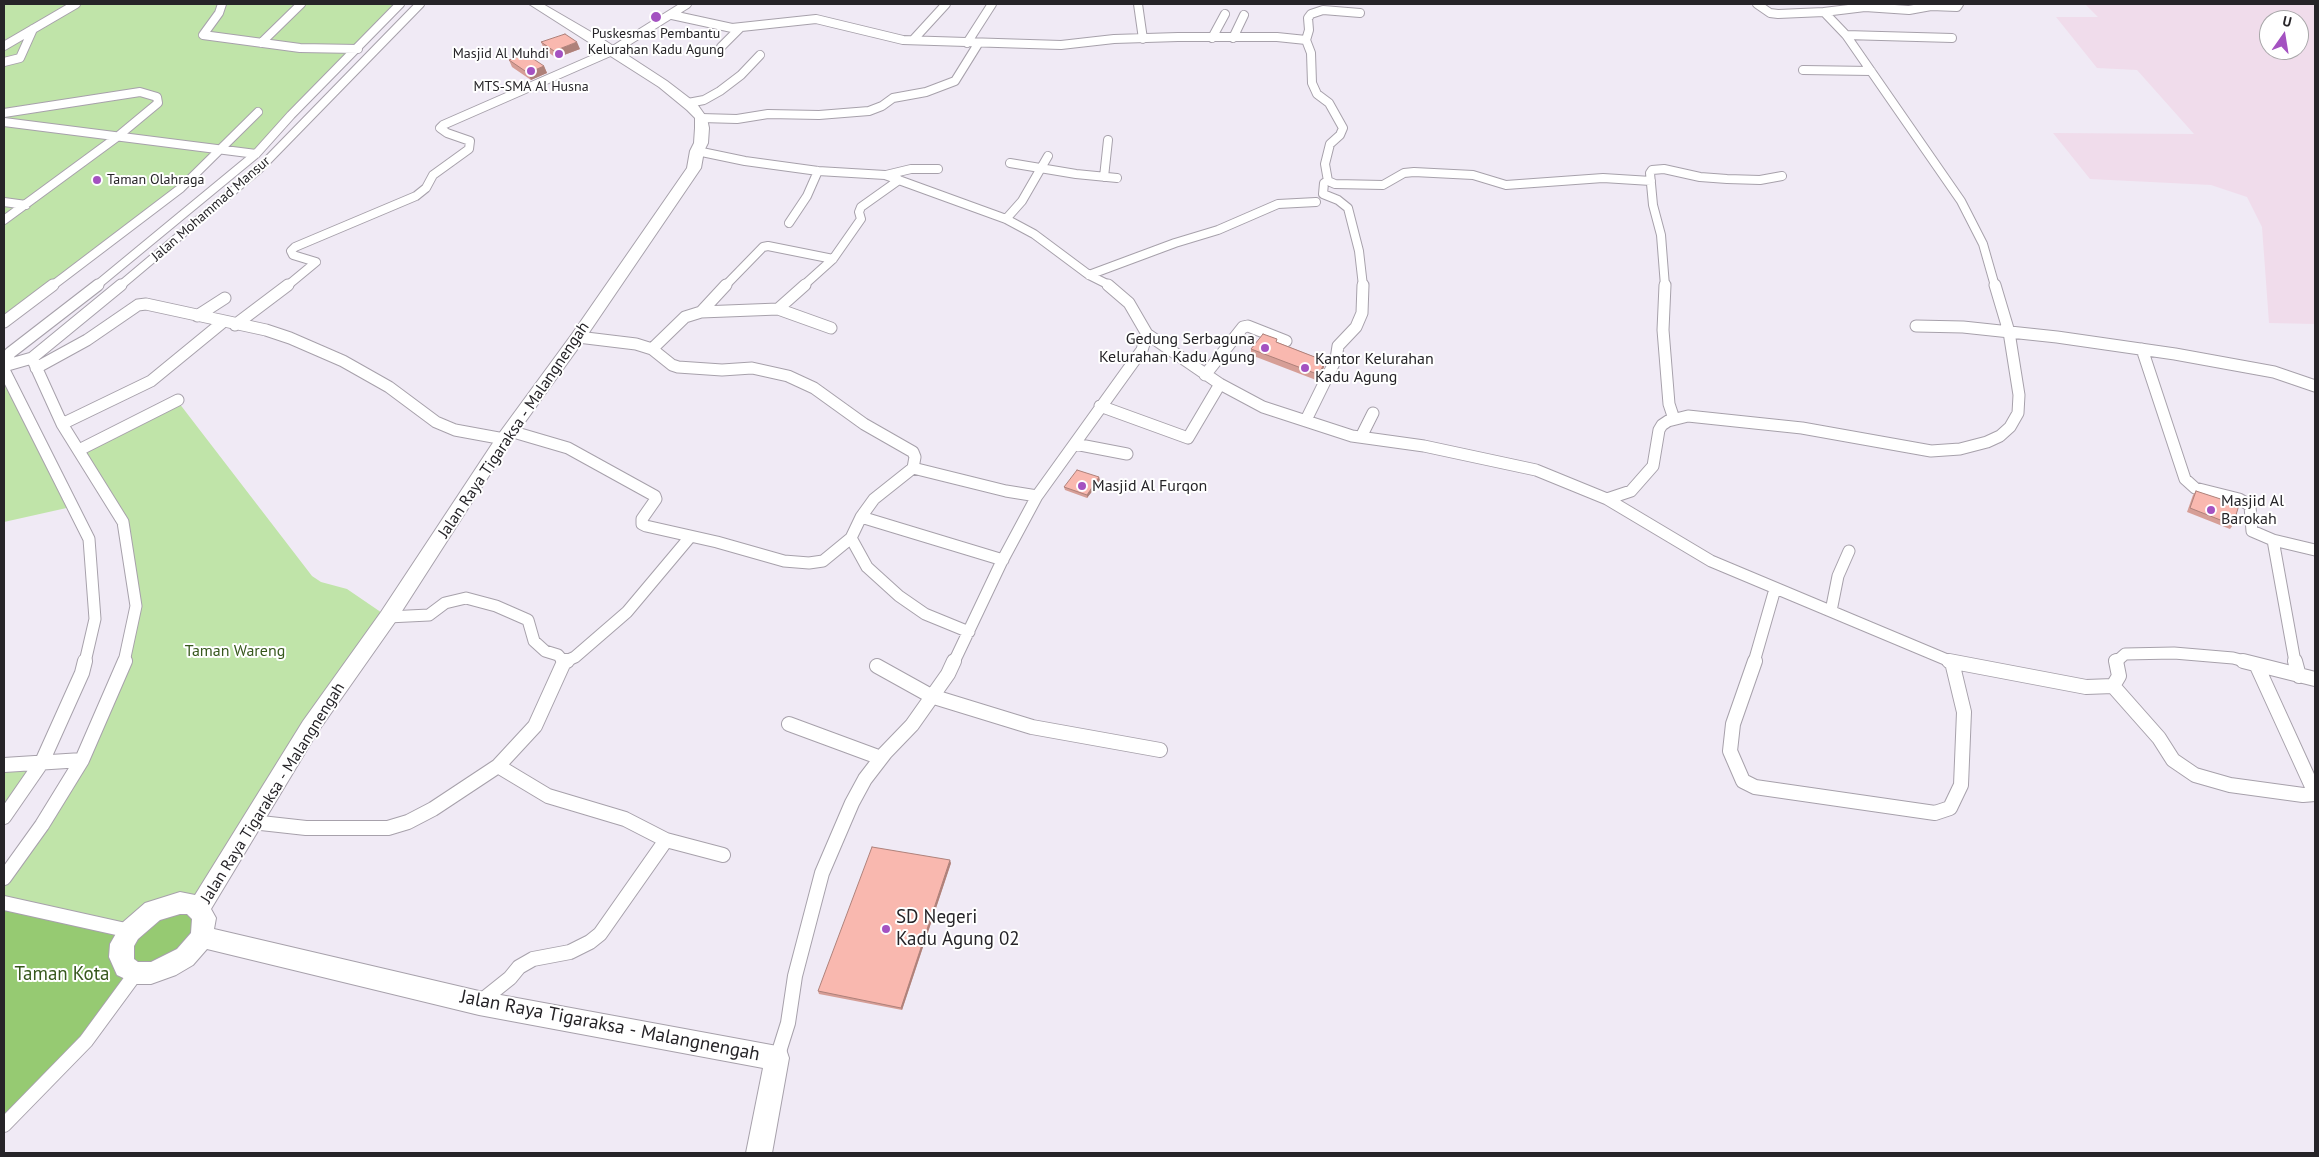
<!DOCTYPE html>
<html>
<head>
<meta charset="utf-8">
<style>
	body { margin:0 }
	#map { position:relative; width:2319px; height:1157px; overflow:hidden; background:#f0eaf5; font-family:"PT Sans",sans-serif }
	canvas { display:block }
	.frame { position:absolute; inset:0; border:5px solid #262428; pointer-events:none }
	.north { position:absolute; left:2259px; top:10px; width:50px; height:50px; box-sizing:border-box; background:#fff; border:1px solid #a8a7a9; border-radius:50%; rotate:13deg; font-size:14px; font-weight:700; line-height:20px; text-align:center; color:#262428 }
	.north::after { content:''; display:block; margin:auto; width:18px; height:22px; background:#a452c1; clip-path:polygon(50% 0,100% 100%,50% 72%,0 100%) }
</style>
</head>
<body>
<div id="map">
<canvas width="2319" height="1157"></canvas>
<div class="frame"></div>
<div class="north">U</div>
</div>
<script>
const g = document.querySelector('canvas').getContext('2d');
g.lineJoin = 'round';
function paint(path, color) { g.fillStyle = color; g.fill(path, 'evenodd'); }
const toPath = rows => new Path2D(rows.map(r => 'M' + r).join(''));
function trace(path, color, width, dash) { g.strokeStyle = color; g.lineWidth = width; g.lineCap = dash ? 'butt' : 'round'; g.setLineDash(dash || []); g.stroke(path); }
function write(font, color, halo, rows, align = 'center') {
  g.font = font + ' "PT Sans",sans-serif'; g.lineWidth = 4; g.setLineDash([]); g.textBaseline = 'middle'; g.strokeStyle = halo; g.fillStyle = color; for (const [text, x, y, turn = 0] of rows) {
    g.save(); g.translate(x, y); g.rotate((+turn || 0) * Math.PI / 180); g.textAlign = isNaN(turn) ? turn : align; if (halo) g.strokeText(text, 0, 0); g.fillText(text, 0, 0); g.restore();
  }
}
const industrial = toPath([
	[2085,4,2315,4,2315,324,2269,323,2262,227,2247,197,2211,185,2090,179,2053,133,2194,134,2137,70,2097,68,2056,17,2098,17],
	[2269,20,2299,20,2299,50,2269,50]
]);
const green = toPath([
	[4,4,401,4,256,154,222,149,202,169,4,322],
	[4,370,71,507,4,522],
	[179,403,312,576,321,582,347,589,388,617,199,909,130,931,4,903,4,878,40,827,125,660,136,606,123,522,80,452],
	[42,762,4,817,4,765]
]);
const forest = toPath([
	[4,903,130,931,191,904,202,937,136,973,86,1041,4,1125]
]);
const streetFar2 = toPath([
	[222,4,219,13,203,35,300,48,358,49],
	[1138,4,1143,39],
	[1757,4,1770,13,1778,14,1824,12],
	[1859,4,1865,7,1824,12,1846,35,1961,201,1983,244,1995,286],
	[1865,7,1909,10,1931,6,1957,7,1959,4],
	[672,15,732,28,816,19,903,40,1061,45,1114,39,1178,37,1277,37,1306,40,1309,30,1308,18,1311,14,1323,10,1360,13],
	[1846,35,1952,38],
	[1212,38,1225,14],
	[1233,38,1244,15],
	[913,40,946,4],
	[1306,40,1311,53,1312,83,1317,94,1329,103,1343,128,1340,135,1330,144,1325,164,1328,181,1335,184,1383,185,1404,173,1414,172,1473,175,1506,185,1603,178,1651,181],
	[261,43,301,4],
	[967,43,992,4],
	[4,46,76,4],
	[721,47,740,28],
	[4,62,20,58,33,29],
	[1803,70,1871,71],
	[688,103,704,100,720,91,741,75,760,55],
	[4,113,140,92,157,97,158,103,117,137,4,220],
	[701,118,737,119,768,114,819,115,869,111,882,106,893,98,926,92,955,81,978,44],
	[4,122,256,154],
	[697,151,745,161,818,171,885,175,1006,219,1034,234,1089,275,1111,286],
	[1010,163,1076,174,1117,178],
	[886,175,911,169,938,169],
	[1104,177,1108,140],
	[1328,181,1324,183,1323,194,1338,200,1348,208,1359,251,1363,286],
	[4,202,26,205],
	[1006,219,1022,201,1048,156],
	[789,223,807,196,818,171],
	[1089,275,1175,243,1218,230,1278,204,1316,202],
	[52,286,181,188,258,112],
	[96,286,256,154,291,115,400,4],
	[120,286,259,169,420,4],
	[287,286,316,262,293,255,291,251,295,247,416,196,426,188,433,175,469,149,470,141,447,133,440,128,443,125,612,51,687,4],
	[725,286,763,247,768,246,833,259],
	[803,286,833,259,861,219,859,212,861,207,899,180],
	[1665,286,1661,235,1653,205,1650,173,1652,170,1664,169,1700,177,1727,179,1760,180,1782,176]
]);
const streetFar1 = toPath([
	[1108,285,1129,303,1147,334,1220,384,1263,407,1352,436,1424,446,1536,470,1607,499,1711,561,1952,662],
	[1665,285,1663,330,1669,404,1674,419],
	[778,309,805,285],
	[701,312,778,309,831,328],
	[197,316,225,298],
	[4,322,53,285],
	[235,325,288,285],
	[1916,326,1963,327,2057,337,2175,354,2274,372,2315,386],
	[578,337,636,344,652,349,672,365,678,367,722,370,752,368,788,376,814,388,864,424,913,452,915,457,913,468,1006,491,1037,496],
	[652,349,685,317,701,312,726,285],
	[2142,349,2185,479,2195,488,2239,499,2246,503,2250,506,2252,531,2273,540,2295,662],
	[32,358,62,424,123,522,136,606,124,662],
	[4,364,10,353,98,285],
	[4,366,32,358,121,285],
	[36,368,87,340,138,305,146,304,266,330,290,338,343,361,389,387,436,422,455,430,504,439],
	[4,370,89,539,95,619,85,662],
	[1205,375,1243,327,1248,326,1286,341],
	[1100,406,1188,438,1220,384],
	[1306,420,1336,359,1338,346,1356,327,1362,313,1363,285],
	[62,424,151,381,223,322],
	[510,431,568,448,655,496,656,499,642,519,642,524,646,526,717,542,784,561,809,563,823,561,851,538,861,517,874,499,913,468],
	[1361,437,1373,413],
	[1075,444,1127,454],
	[79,450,178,400],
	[1607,499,1631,491,1653,466,1659,430,1662,425,1668,421,1688,416,1802,428,1931,451,1960,449,1987,442,2000,436,2010,427,2018,413,2019,395,2009,332,1995,285],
	[861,517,1003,560],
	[851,538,867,567,899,596,925,614,969,632],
	[2273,540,2315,550],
	[1831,611,1838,576,1849,551],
	[388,617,429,615,445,603,466,598,496,606,528,620,534,641,545,651,558,655,564,662],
	[564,662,575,657,627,612,690,537],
	[954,662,1001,563,1037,496,1142,350,1147,334],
	[1754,662,1775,589],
	[2116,662,2125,654,2174,653,2233,658,2248,662]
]);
const street = toPath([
	[563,661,567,661],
	[1755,661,1733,724,1730,751,1743,781,1755,787,1935,813,1950,808,1961,785,1964,712,1952,662],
	[1949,661,2086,687,2113,686,2159,738,2173,760,2195,775,2230,785,2303,795,2315,794],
	[2243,661,2315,679],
	[2295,661,2299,676],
	[877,666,931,696,1032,727,1160,750],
	[2257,666,2315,793],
	[2113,686,2119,676,2116,661],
	[789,724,881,758],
	[4,765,82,760],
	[498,766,535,726,564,662],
	[4,817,42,762,82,673,85,661],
	[252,822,306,828,388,828,408,822,433,809,498,766,548,796,625,819,666,840,723,855],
	[4,878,42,825,82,760,125,661],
	[4,903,130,931],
	[480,1002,510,978,519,967,533,959,570,952,590,942,600,934,666,840],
	[777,1058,788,1023,795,976,822,873,852,803,865,779,885,753,912,725,948,674,954,661],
	[4,1125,86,1041,136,973]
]);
const primary = toPath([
	[529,4,543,4,598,36,667,81,697,104,707,118,709,128,708,143,704,151,701,168,584,340,510,443,395,622,317,733,211,909,216,918,214,929,479,991,777,1046,786,1049,789,1058,772,1153,746,1153,763,1068,479,1015,207,949,193,965,176,975,151,984,136,984,117,975,109,957,110,944,122,923,145,903,180,892,195,895,303,721,381,612,498,435,572,334,687,168,690,151,694,143,695,128,695,118,687,110,659,87,529,4],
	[180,914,187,914,192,919,191,933,177,949,151,962,138,962,134,959,134,946,138,939,160,920,180,914]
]);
const wall = toPath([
	[541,42,580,49,556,58,544,49],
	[509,60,544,66,547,73,531,80,512,67],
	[1277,342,1325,361,1324,367,1320,376,1316,380,1251,355,1251,349],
	[1099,477,1100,481,1087,498,1065,490,1064,487],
	[2196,491,2233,525,2230,529,2187,512,2193,495],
	[951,863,902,1010,819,994,818,991]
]);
const shadedWall = toPath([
	[577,42,580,49,556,58,554,51],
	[544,66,547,73,531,80,528,73],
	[1325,361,1324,367,1320,376,1316,380,1317,374],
	[1099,477,1100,481,1087,498,1087,495],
	[950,860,951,863,902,1010,901,1008]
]);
const building = toPath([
	[565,34,577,42,554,51,541,42,565,34],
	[526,54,544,66,528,73,509,60,526,54],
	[1263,334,1277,339,1276,342,1325,361,1321,370,1317,374,1251,349,1263,334],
	[1077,470,1099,477,1087,495,1064,487,1077,470],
	[2196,491,2239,505,2233,525,2190,508,2196,491],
	[872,847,950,860,901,1008,818,991,872,847]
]);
const markers = [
	[656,17,6,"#a452c1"],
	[559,54,5,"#a452c1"],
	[531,71,5,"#a452c1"],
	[97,180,5,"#a452c1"],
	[1265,348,5,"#a452c1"],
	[1305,368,5,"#a452c1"],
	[1082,486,5,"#a452c1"],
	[2211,510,5,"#a452c1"],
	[886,929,5,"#a452c1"]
];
const farPoinames = [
	["Puskesmas Pembantu",656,34],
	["Kelurahan Kadu Agung",656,50],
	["Masjid Al Muhdi",549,54,"right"],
	["MTS-SMA Al Husna",531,87],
	["Taman Olahraga",107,180,"left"]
];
const farStreetnames = [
	["Jalan Mohammad Mansur",211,209,-41]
];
const poiNames = [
	["Gedung Serbaguna",1255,339,"right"],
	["Kelurahan Kadu Agung",1255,357,"right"],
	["Kantor Kelurahan",1315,359],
	["Kadu Agung",1315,377],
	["Masjid Al Furqon",1092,486],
	["Masjid Al",2221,501],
	["Barokah",2221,519]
];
const streetNames = [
	["Jalan Raya Tigaraksa - Malangnengah",514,430,-56],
	["Jalan Raya Tigaraksa - Malangnengah",273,793,-58]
];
const parkNames = [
	["Taman Wareng",235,651]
];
const nearPoinames = [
	["SD Negeri",896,918],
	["Kadu Agung 02",896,940]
];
const nearParknames = [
	["Taman Kota",62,975]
];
const nearStreetnames = [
	["Jalan Raya Tigaraksa - Malangnengah",610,1026,11]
];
paint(industrial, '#f0dceb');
paint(green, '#c0e4a9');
paint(forest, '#96ca72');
trace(streetFar2, '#a7a1ab', 10);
trace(streetFar1, '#a7a1ab', 13);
trace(street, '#a7a1ab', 16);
trace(primary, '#a7a1ab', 2);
trace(streetFar2, '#fff', 8);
trace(streetFar1, '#fff', 11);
trace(street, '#fff', 14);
paint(primary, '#fff');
paint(wall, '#d69e96');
paint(shadedWall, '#ae817a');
paint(building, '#f9b8af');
trace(building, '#ae817a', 1);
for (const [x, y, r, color] of markers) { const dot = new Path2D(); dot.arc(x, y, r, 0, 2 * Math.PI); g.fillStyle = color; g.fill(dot); trace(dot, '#fff', 2); }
write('14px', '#262428', '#fff', farPoinames);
write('14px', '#262428', '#fff', farStreetnames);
write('16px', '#262428', '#fff', poiNames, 'left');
write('16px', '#262428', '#fff', streetNames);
write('16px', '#37581d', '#fff', parkNames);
write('19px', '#262428', '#fff', nearPoinames, 'left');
write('19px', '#37581d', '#fff', nearParknames);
write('19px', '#262428', '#fff', nearStreetnames);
</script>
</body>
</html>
